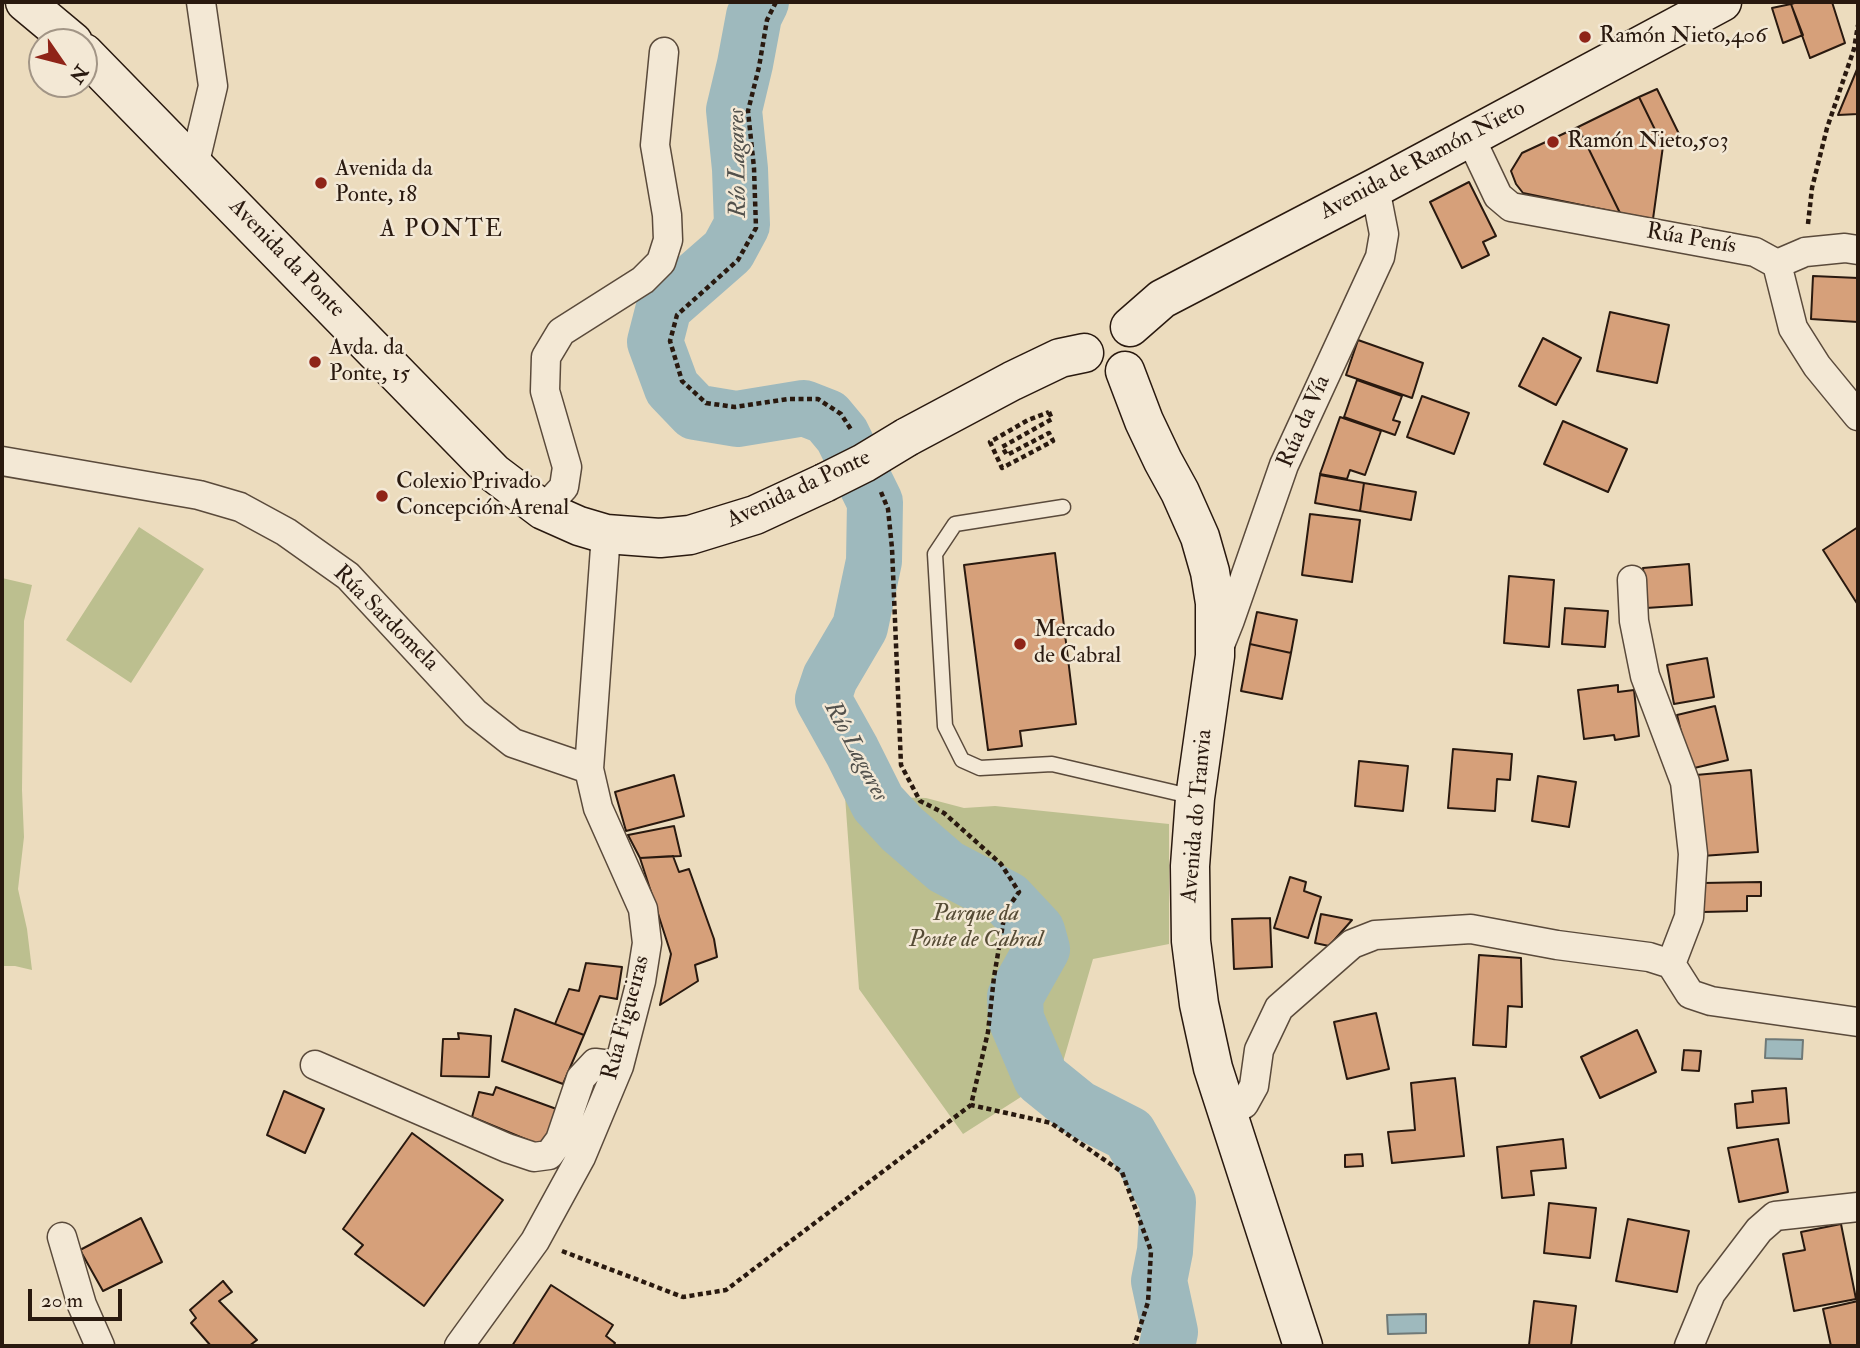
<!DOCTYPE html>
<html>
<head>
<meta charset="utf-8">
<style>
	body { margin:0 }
	#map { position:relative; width:1860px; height:1348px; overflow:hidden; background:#ecdcbe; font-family:"IM FELL Double Pica",serif }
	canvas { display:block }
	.frame { position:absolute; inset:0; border:4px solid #29190f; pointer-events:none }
	.north { position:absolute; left:28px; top:28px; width:70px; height:70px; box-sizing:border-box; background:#f3e8d5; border:2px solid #a29586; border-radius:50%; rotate:125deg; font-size:19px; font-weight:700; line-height:28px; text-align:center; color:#29190f }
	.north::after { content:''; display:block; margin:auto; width:24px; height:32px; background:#8f2418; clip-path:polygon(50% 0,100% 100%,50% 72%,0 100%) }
	.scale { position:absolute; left:28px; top:1289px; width:94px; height:32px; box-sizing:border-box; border:4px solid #29190f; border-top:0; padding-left:9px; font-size:21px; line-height:24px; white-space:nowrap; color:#29190f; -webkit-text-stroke:5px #f3e8d5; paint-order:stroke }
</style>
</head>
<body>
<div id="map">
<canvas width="1860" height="1348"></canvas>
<div class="frame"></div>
<div class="north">N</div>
<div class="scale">20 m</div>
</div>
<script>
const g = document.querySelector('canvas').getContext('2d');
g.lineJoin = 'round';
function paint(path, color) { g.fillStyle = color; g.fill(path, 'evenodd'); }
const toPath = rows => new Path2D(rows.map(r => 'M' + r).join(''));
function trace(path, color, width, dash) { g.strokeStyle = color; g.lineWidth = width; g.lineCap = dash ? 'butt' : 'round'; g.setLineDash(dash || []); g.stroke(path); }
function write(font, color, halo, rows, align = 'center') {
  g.font = font + ' "IM FELL Double Pica",serif'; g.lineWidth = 5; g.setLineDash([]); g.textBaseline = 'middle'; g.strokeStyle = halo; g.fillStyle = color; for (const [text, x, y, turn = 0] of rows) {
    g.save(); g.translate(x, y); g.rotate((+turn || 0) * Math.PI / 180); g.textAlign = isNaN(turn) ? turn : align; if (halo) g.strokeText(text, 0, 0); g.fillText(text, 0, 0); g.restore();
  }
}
const green = toPath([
	[139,527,204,569,131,683,66,640],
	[2,578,32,585,24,621,22,790,24,837,18,889,27,929,32,970,15,966,2,966],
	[845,796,926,798,964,808,995,806,1169,824,1169,944,1093,959,1060,1072,963,1134,859,989]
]);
const water = toPath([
	[1766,1039,1803,1040,1802,1059,1765,1058,1766,1039],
	[1426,1314,1426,1333,1388,1334,1387,1315,1426,1314]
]);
const river = toPath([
	[761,2,754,16,745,64,734,110,740,169,742,225,728,251,664,307,655,342,672,388,695,412,737,419,804,408,827,417,842,435,875,502,874,561,860,627,830,678,823,699,852,751,878,803,902,829,946,867,1007,899,1037,931,1042,949,1015,997,1016,1019,1041,1078,1078,1108,1129,1134,1168,1202,1165,1251,1159,1281,1170,1332,1167,1346]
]);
const building = toPath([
	[1798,2,1832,2,1845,43,1810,58,1791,4,1798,2],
	[1791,4,1803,35,1783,43,1772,8,1791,4],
	[1858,67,1858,114,1838,115,1858,67],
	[1657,89,1681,138,1663,146,1639,97,1657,89],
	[1639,97,1663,146,1653,219,1620,213,1578,127,1639,97],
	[1578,127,1620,213,1523,193,1516,184,1511,171,1522,153,1578,127],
	[1469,182,1496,236,1483,242,1489,255,1462,268,1430,202,1469,182],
	[1813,276,1858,278,1858,322,1811,319,1813,276],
	[1610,312,1669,325,1657,383,1597,371,1610,312],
	[1543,338,1581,358,1556,405,1519,386,1543,338],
	[1358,340,1423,363,1412,398,1346,375,1358,340],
	[1357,380,1402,396,1393,420,1400,422,1395,435,1344,417,1357,380],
	[1422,396,1469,413,1454,454,1407,437,1422,396],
	[1340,417,1381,431,1365,475,1350,470,1347,479,1320,474,1340,417],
	[1563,421,1627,449,1608,492,1544,464,1563,421],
	[1320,475,1364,483,1360,511,1315,503,1320,475],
	[1364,483,1416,492,1411,520,1360,511,1364,483],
	[1310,514,1360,520,1352,582,1302,575,1310,514],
	[1858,527,1858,605,1823,550,1858,527],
	[1055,553,1076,724,1020,731,1022,746,988,750,964,565,1055,553],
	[1689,564,1692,605,1646,608,1643,568,1689,564],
	[1509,576,1554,580,1549,647,1504,643,1509,576],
	[1565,608,1608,611,1605,647,1562,644,1565,608],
	[1257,612,1297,620,1291,653,1250,644,1257,612],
	[1250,644,1291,653,1282,699,1241,691,1250,644],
	[1707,658,1714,697,1674,704,1667,665,1707,658],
	[1618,685,1618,692,1634,690,1639,736,1615,740,1614,735,1584,739,1578,690,1618,685],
	[1715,706,1728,760,1690,769,1677,715,1715,706],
	[1453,749,1512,754,1510,780,1497,779,1495,811,1448,808,1453,749],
	[1359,761,1408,766,1403,811,1355,806,1359,761],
	[1751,770,1758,852,1702,856,1696,775,1751,770],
	[674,775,684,816,626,831,615,792,674,775],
	[1538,776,1576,782,1569,827,1532,821,1538,776],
	[674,826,681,856,640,858,628,835,674,826],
	[673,856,679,872,689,869,714,939,717,957,695,965,698,981,660,1005,671,954,640,858,673,856],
	[1290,877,1306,882,1304,891,1321,897,1308,938,1274,928,1290,877],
	[1761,882,1761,896,1747,896,1747,911,1702,912,1702,883,1761,882],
	[1321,914,1352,920,1329,946,1315,943,1321,914],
	[1270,918,1272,967,1234,969,1232,919,1270,918],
	[1479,955,1521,958,1522,1007,1508,1006,1506,1047,1473,1045,1479,955],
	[586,963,622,967,617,999,600,996,584,1035,555,1024,569,989,579,991,586,963],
	[515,1009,584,1035,563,1084,502,1061,515,1009],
	[1376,1013,1389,1069,1347,1079,1334,1022,1376,1013],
	[1637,1030,1656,1072,1600,1098,1581,1057,1637,1030],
	[458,1033,491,1036,489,1077,441,1076,443,1039,459,1039,458,1033],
	[1684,1050,1701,1051,1699,1071,1682,1070,1684,1050],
	[1455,1078,1464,1156,1392,1163,1388,1132,1415,1130,1411,1083,1455,1078],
	[496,1087,562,1111,547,1148,472,1117,479,1092,493,1095,496,1087],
	[1786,1088,1789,1123,1737,1128,1735,1104,1753,1102,1752,1091,1786,1088],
	[284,1091,324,1109,305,1153,267,1135,284,1091],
	[412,1133,503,1200,424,1306,355,1254,363,1245,343,1229,412,1133],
	[1563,1139,1566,1168,1531,1171,1534,1195,1502,1198,1497,1147,1563,1139],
	[1778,1139,1788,1192,1739,1202,1728,1148,1778,1139],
	[1362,1154,1363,1166,1345,1167,1345,1155,1362,1154],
	[1549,1203,1596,1208,1590,1258,1544,1253,1549,1203],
	[141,1218,162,1262,103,1291,80,1250,141,1218],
	[1628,1219,1689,1231,1677,1292,1616,1281,1628,1219],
	[1841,1224,1856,1299,1794,1311,1783,1254,1805,1250,1801,1232,1841,1224],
	[223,1281,232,1292,219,1301,257,1340,249,1346,211,1346,191,1323,196,1318,190,1310,223,1281],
	[551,1285,613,1325,606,1336,615,1343,613,1346,512,1346,551,1285],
	[1534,1301,1576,1306,1571,1346,1529,1345,1534,1301],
	[1858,1301,1858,1345,1831,1346,1823,1309,1858,1301]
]);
const path = toPath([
	[776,2,767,20,759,67,748,111,754,168,756,228,738,260,677,315,670,341,682,381,706,403,735,407,788,399,818,399,841,414,852,431],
	[1808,224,1812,188,1827,128,1854,49,1858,25],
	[1049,412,1052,419,1002,447,1007,455,1049,433,1053,441,1002,468,990,442,1028,420,1049,412],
	[881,492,888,509,892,548,901,765,920,801,944,813,1001,864,1019,892,1005,912,994,977,988,1032,971,1105,1051,1123,1122,1172,1151,1251,1148,1302,1134,1346],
	[562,1251,683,1297,726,1290,971,1105]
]);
const lane = toPath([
	[1063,507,955,524,935,554,945,726,962,760,980,768,1052,764,1194,797]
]);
const street = toPath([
	[1470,137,1498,196,1511,207,1755,252,1777,264,1793,328,1817,366,1858,416],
	[194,166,213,86,201,2],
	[1777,264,1805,252,1845,248,1858,250],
	[2,461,199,495,240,507,286,532,348,576,475,713,513,743,589,769],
	[543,510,564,487,567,467,545,391,546,357,561,332,643,280,661,262,668,240,667,215,655,145,664,52],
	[1632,580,1634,621,1645,676,1685,782,1693,854,1689,917,1671,964],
	[1220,645,1230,620,1284,465,1380,257,1384,234,1375,188],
	[315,1065,507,1148,534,1157,549,1155,560,1140,581,1078,595,1063,619,1066],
	[1228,1114,1244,1104,1254,1086,1259,1050,1279,1008,1352,944,1375,935,1471,929,1557,945,1649,957,1671,964,1690,994,1711,1001,1858,1022],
	[62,1237,82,1305,100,1346],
	[459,1346,535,1241,581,1157,619,1066,641,981,647,943,643,909,598,808,589,769,606,534],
	[1689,1346,1711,1293,1759,1230,1775,1216,1858,1207]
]);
const secondary = toPath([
	[25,2,73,42],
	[84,53,494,473,543,510,579,526,606,534,660,538,690,535,755,515,824,483],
	[1130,327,1162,299,1375,188,1722,2],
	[1125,371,1144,421,1163,461,1180,492,1200,537,1210,572,1215,603,1215,656,1195,798,1190,866,1191,941,1199,1004,1213,1068,1303,1346],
	[907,437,1012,381,1060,358,1084,353]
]);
const secondaryBridge = toPath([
	[824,483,864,463,907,437]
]);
const markers = [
	[1585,37,7,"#8f2418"],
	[1553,142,7,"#8f2418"],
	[321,183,7,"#8f2418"],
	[315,362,7,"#8f2418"],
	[382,496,7,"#8f2418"],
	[1020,644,7,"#8f2418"]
];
const poiNames = [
	["Ramón Nieto,406",1599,37],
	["Ramón Nieto,503",1567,142],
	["Avenida da",335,170],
	["Ponte, 18",335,196],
	["Avda. da",329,349],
	["Ponte, 15",329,375],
	["Colexio Privado",396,483],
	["Concepción Arenal",396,509],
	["Mercado",1034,631],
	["de Cabral",1034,657]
];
const streetNames = [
	["Avenida de Ramón Nieto",1423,161,-28],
	["Rúa Penís",1691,240,10],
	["Avenida da Ponte",286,259,46],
	["Rúa da Vía",1305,422,-66],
	["Avenida da Ponte",799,490,-25],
	["Rúa Sardomela",385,619,45],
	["Avenida do Tranvia",1198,816,-85],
	["Rúa Figueiras",627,1018,-75]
];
const parkNames = [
	["Parque da",976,915],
	["Ponte de Cabral",976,941]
];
const waterNames = [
	["Río Lagares",739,163,-91],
	["Río Lagares",855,752,62]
];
const neighbourhoodNames = [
	["A PONTE",442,231]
];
paint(green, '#bcbf8f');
paint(water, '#9eb9bd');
trace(water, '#6f7977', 2);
trace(river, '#9eb9bd', 56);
paint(building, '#d6a07a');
trace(building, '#29190f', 2);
trace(lane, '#5a4a3b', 17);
trace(street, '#5a4a3b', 31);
trace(secondary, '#29190f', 41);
trace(path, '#29190f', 4.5, [5, 3.5]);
trace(lane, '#f3e8d5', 14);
trace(street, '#f3e8d5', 28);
trace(secondary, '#f3e8d5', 38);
trace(secondaryBridge, '#29190f', 41, []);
trace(secondaryBridge, '#f3e8d5', 38);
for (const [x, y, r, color] of markers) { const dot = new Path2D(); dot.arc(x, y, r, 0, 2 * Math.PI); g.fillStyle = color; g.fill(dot); trace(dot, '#f3e8d5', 2.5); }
write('23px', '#29190f', '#f3e8d5', poiNames, 'left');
write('23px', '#29190f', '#f3e8d5', streetNames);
write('italic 23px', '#554b35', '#f3e8d5', parkNames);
write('italic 24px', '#52514c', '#f3e8d5', waterNames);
g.letterSpacing = '2px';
write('24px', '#29190f', '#f3e8d5', neighbourhoodNames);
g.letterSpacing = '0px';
</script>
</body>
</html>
